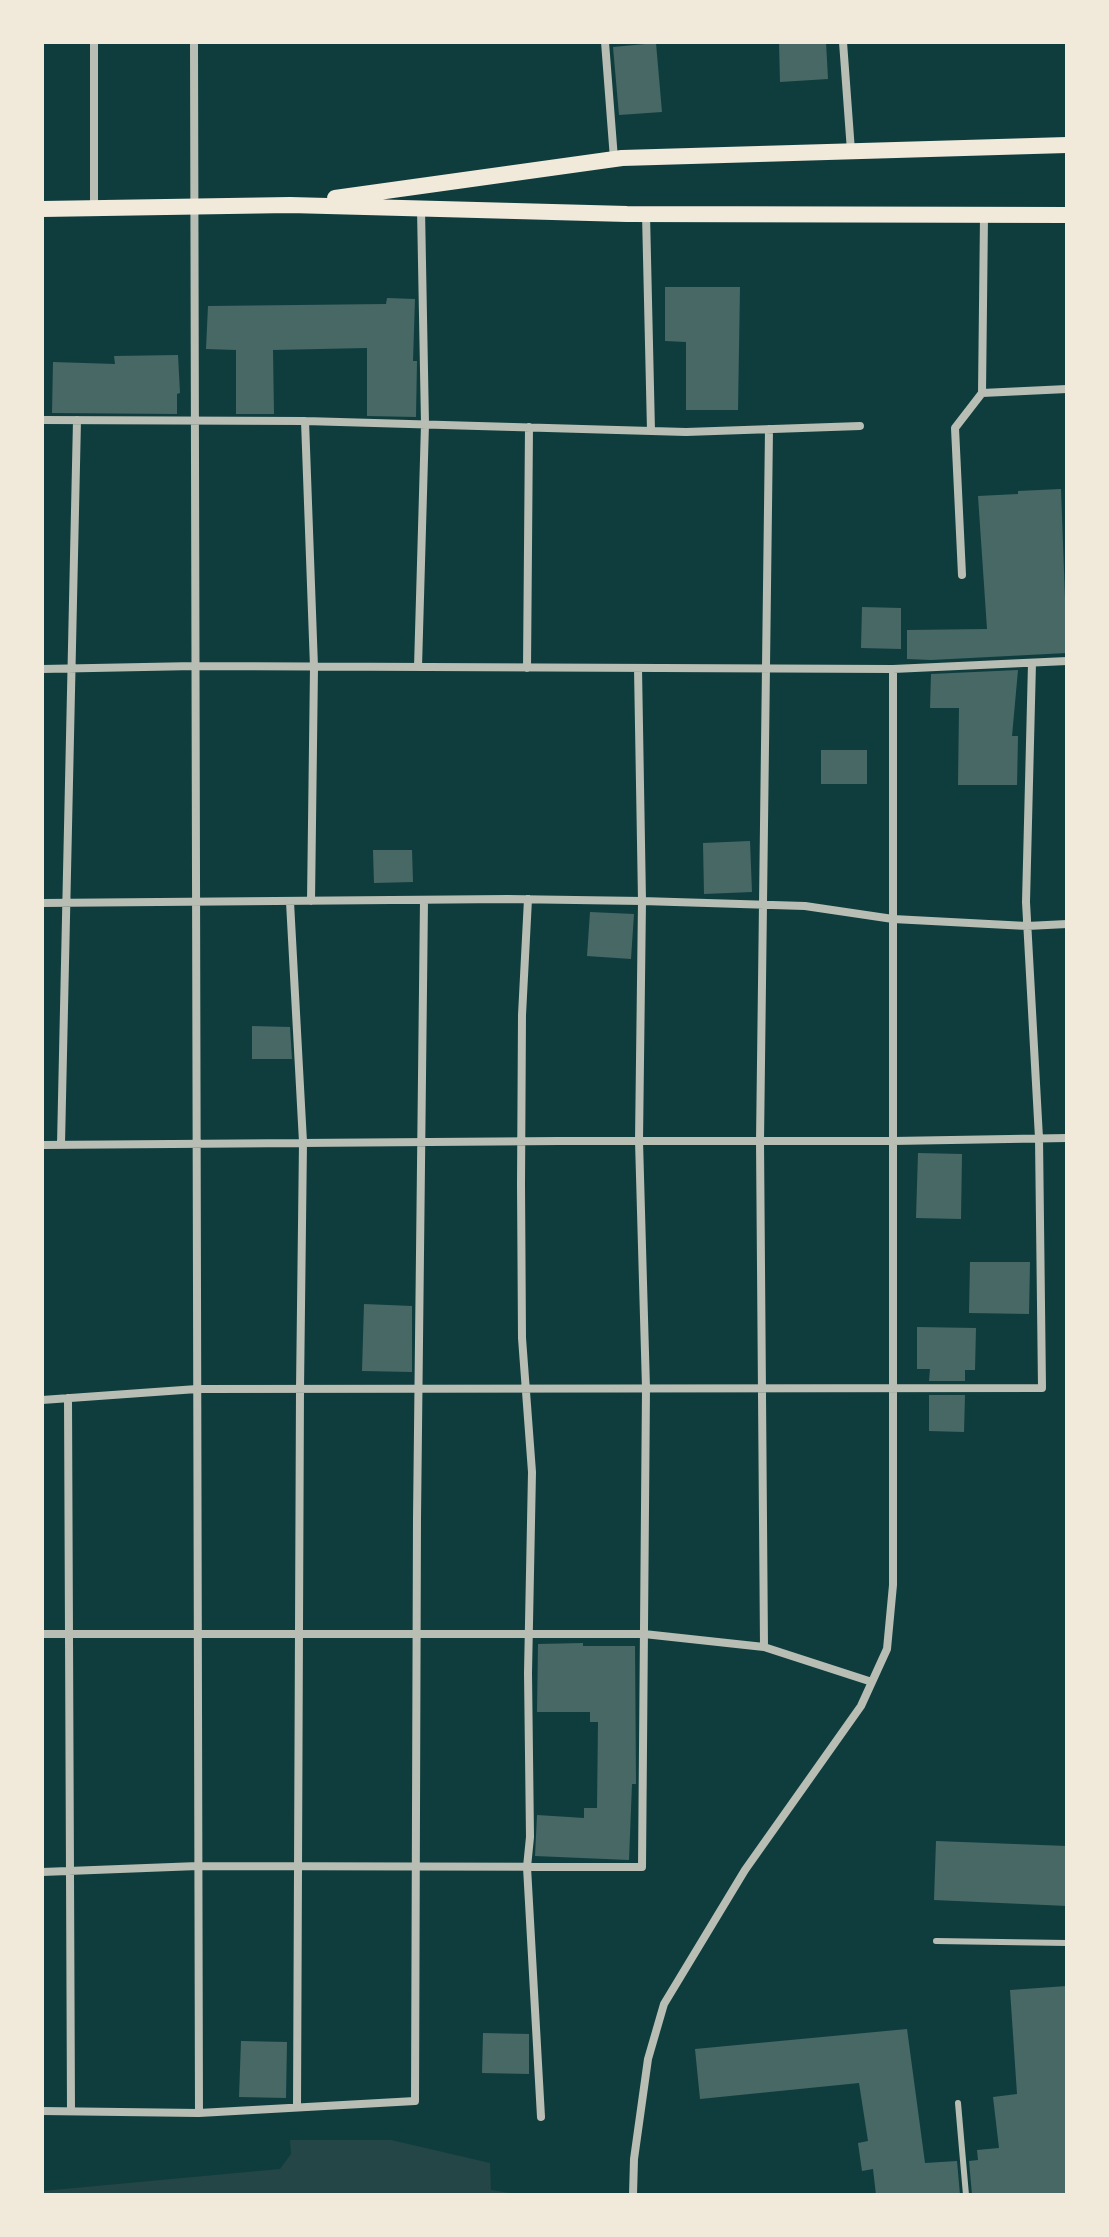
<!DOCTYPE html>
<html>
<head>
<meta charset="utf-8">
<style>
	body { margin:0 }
	#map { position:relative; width:1109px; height:2237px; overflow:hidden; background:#0f3d3e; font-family:"Fira Sans Condensed",sans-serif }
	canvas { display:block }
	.frame { position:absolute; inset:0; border:44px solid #f1e9da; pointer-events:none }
</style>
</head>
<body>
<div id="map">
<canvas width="1109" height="2237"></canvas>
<div class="frame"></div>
</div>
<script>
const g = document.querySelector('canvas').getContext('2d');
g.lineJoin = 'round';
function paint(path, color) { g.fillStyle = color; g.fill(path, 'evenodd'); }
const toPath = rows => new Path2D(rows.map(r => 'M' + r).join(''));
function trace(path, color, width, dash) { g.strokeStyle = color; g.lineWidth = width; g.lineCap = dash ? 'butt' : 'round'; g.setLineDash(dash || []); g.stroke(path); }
const green = toPath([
	[290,2140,391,2140,490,2163,491,2190,522,2195,42,2195,42,2191,280,2169,291,2154]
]);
const building = toPath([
	[779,42,826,42,828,79,780,82],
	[656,43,662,112,619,115,613,47],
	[665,287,740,287,738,410,686,410,686,342,665,341],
	[387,298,415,299,413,361,417,361,416,417,367,416,367,348,273,350,274,414,236,414,236,350,206,349,208,306,386,304],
	[178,355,180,393,177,394,177,414,52,413,53,362,115,364,114,356],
	[1061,489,1067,653,931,660,907,659,907,630,987,629,978,496,1018,494,1018,491],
	[862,607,901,608,901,649,861,648],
	[1018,670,1012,736,1018,736,1017,785,958,785,959,708,930,708,931,674],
	[821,750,867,750,867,784,821,784],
	[750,841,752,892,704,894,703,843],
	[373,850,412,850,413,882,374,883],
	[590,912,634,914,631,959,587,956],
	[252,1026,290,1027,292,1059,252,1059],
	[918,1153,962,1154,961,1219,916,1218],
	[970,1262,1030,1262,1029,1314,969,1313],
	[364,1304,412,1306,412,1372,362,1371],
	[917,1327,976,1328,975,1370,965,1370,965,1381,929,1381,930,1369,917,1369],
	[929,1395,965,1395,964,1432,929,1431],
	[583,1643,583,1646,635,1646,636,1784,632,1784,629,1860,535,1856,537,1815,584,1818,584,1808,597,1808,598,1722,590,1722,590,1712,537,1712,538,1644],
	[936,1841,1067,1846,1067,1906,934,1900],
	[1067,1986,1067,2195,972,2195,969,2161,978,2160,977,2150,999,2148,993,2097,1017,2094,1010,1990],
	[907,2029,925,2163,957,2161,960,2195,876,2195,873,2169,862,2171,858,2143,868,2141,859,2083,700,2099,695,2049],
	[483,2033,529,2034,529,2074,482,2073],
	[241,2041,287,2042,286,2098,239,2097]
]);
const service = toPath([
	[936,1941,1067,1943],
	[958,2103,966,2195]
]);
const minor = toPath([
	[94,42,94,208],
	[605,42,614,159],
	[843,42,851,151],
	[194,45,199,2113],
	[646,214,651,431],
	[984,216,982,393,1067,389],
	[42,420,305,421,686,432,860,426],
	[305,421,314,667,311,901],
	[962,575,955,428,982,393],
	[418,667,425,424,421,209],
	[527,668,529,427],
	[42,669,195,666,893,669,893,1585,887,1649,861,1706,745,1870,664,2004,648,2059,634,2159,633,2195],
	[893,669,1067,661],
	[528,899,522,1015,521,1184,522,1338,532,1472,528,1673,530,1837,527,1867,541,2117],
	[290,902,303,1142,300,1389,297,2107],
	[42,903,508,899,642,901,805,906,893,919,1027,926,1067,924],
	[61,1144,77,420],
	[42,1145,559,1141,893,1141,1067,1138],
	[68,1398,71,2111],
	[42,1400,197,1389,1042,1388,1039,1138,1026,902,1032,663],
	[42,1634,644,1634,764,1647,872,1682],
	[764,1647,760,1141,769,429],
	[42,1872,198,1866,642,1867,646,1388,639,1141,642,901,638,668],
	[42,2111,199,2113,415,2101,417,1518,424,900]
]);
const secondary = toPath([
	[335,198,622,158,1067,145],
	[42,209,290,205,627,214,1067,215]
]);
paint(green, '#244646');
paint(building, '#486865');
trace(service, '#b8beb3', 6);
trace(minor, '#b8beb3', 8);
trace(secondary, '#f1e9da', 16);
</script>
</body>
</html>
